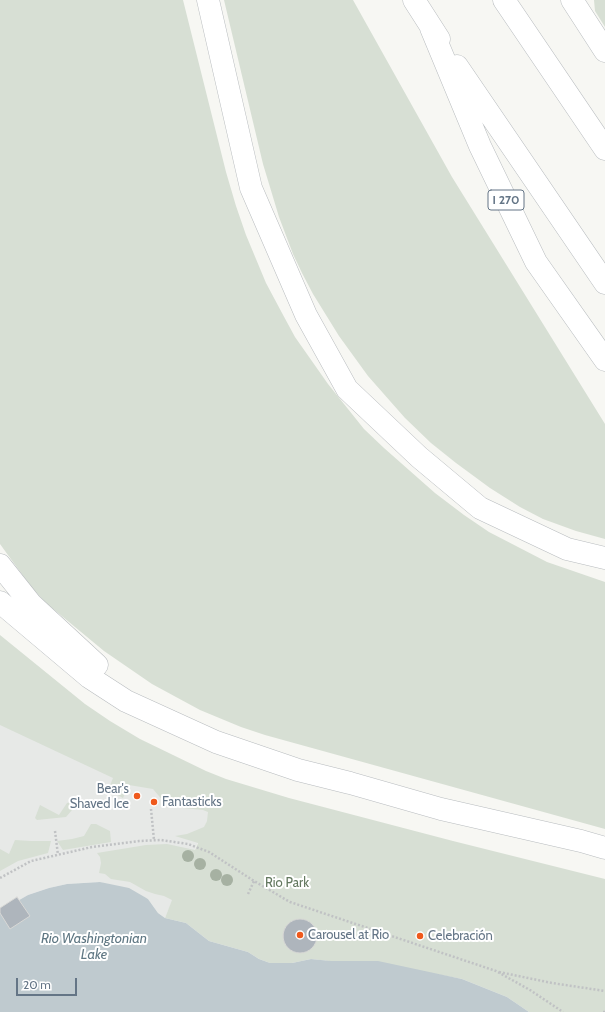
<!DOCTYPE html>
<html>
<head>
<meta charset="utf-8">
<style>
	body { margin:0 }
	#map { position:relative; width:605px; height:1012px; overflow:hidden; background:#f7f7f3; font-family:Cabin,sans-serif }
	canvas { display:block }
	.scale { position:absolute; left:16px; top:978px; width:61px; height:18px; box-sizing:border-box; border:2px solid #647586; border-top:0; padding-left:5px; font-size:12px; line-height:14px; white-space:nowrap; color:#647586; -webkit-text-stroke:3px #fff; paint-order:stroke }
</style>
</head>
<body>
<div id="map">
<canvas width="605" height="1012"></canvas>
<div class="scale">20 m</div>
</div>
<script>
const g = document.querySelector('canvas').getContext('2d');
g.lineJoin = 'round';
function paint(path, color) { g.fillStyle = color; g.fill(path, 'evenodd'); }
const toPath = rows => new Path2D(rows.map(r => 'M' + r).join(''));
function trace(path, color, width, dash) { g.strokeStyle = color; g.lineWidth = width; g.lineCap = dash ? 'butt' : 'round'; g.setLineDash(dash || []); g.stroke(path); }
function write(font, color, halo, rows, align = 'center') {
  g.font = font + ' Cabin,sans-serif'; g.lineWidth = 4; g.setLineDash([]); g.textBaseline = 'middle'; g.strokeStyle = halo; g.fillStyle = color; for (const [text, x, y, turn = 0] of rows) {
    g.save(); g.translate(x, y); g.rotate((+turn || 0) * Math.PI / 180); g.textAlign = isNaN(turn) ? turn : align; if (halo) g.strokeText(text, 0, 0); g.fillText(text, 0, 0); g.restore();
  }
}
const built = toPath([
	[0,686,220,792,165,918,158,913,148,899,100,882,67,884,49,888,28,895,0,911]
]);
const green = toPath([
	[0,0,183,0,226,172,236,206,246,235,266,283,282,313,295,337,328,384,364,429,384,448,435,493,464,515,489,532,547,562,605,582,605,829,265,735,241,727,200,710,152,684,104,651,46,603,32,588,13,562,0,544],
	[224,0,353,0,452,177,605,424,605,539,576,531,543,519,520,507,490,488,456,463,431,443,405,418,368,376,339,336,313,294,302,273,293,254,279,217,263,164],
	[594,0,605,0,605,27,595,11],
	[0,635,85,704,110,721,140,739,206,771,226,779,289,798,453,841,605,879,605,1012,529,1012,507,997,462,979,420,971,311,959,292,963,270,963,259,959,248,952,209,941,186,923,165,918,172,900,164,896,155,894,146,891,130,882,111,879,105,874,99,873,101,863,100,857,97,853,146,845,167,844,195,850,198,843,175,836,187,834,204,827,207,821,208,812,203,810,183,808,164,802,153,789,129,785,123,798,110,791,109,788,113,778,0,725],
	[71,802,74,805,72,810,66,817,37,820,35,818,40,805,59,815,67,803],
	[91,824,96,824,110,831,111,842,63,850,57,841,72,839,84,836],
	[15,840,31,841,51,841,48,853,18,861,0,871,0,849,9,854]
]);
const water = toPath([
	[100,882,129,888,148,899,158,913,165,918,186,923,209,941,248,952,259,959,270,963,292,963,311,959,331,961,378,961,462,979,507,997,529,1012,0,1012,0,911,28,895,49,888,67,884]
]);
const building = toPath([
	[17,897,30,916,10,929,0,913,0,908,17,897],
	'283 936a17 17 0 1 1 34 0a17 17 0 1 1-34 0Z'
]);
const path = toPath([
	[151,809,154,840],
	[55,831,58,855],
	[0,878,31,861,92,847,139,841,161,840,188,844,209,852,254,881,290,902,496,971,530,990,563,1012],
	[248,894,254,881],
	[499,972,552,983,605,991],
	[603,1012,605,1012]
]);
const highway = toPath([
	[208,0,251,188,306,315,347,389,419,457,480,508,567,549,605,558],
	[414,0,439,39],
	[504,0,605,149],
	[572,0,605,51],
	[431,28,480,146,536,262,605,360],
	[457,66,605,283],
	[0,565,31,604,97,665],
	[0,602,89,677,126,701,216,742,298,770,350,783,441,809,581,841,605,848]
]);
const trees = [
	[188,856],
	[200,864],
	[216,875],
	[227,880]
];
const markers = [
	[137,796,4,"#ef591c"],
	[154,802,4,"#ef591c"],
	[300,935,4,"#ef591c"],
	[420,936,4,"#ef591c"]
];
const shields = [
	[506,200,36]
];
const shieldNames = [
	["I 270",506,200]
];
const poiNames = [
	["Bear's",129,789,"right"],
	["Shaved Ice",129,804,"right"],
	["Fantasticks",162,802],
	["Carousel at Rio",308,935],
	["Celebración",428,936]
];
const parkNames = [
	["Rio Park",287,883]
];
const waterNames = [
	["Rio Washingtonian",94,939],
	["Lake",94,955]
];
paint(built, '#e7e9e7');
paint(green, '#d7dfd4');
paint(water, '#bfcacf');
paint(building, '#aeb5bc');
trace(building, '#d8d8d6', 1);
trace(highway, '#b8bcbf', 23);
trace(path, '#c0c2c4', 2.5, [2, 2]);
trace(highway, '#fff', 22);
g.fillStyle = '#a6b1a2';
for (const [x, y] of trees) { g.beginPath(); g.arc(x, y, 6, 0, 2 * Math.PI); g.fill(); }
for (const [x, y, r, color] of markers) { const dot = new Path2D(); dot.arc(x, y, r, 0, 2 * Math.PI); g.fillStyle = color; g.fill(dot); trace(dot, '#fff', 1.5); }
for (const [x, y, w] of shields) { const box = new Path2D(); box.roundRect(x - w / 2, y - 10, w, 20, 3); g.fillStyle = '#fff'; g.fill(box); trace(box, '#647586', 1); }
write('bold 12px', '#647586', null, shieldNames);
write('13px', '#647586', '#fff', poiNames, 'left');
write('13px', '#63785f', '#fff', parkNames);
write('italic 14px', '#5f7783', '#fff', waterNames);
</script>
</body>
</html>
